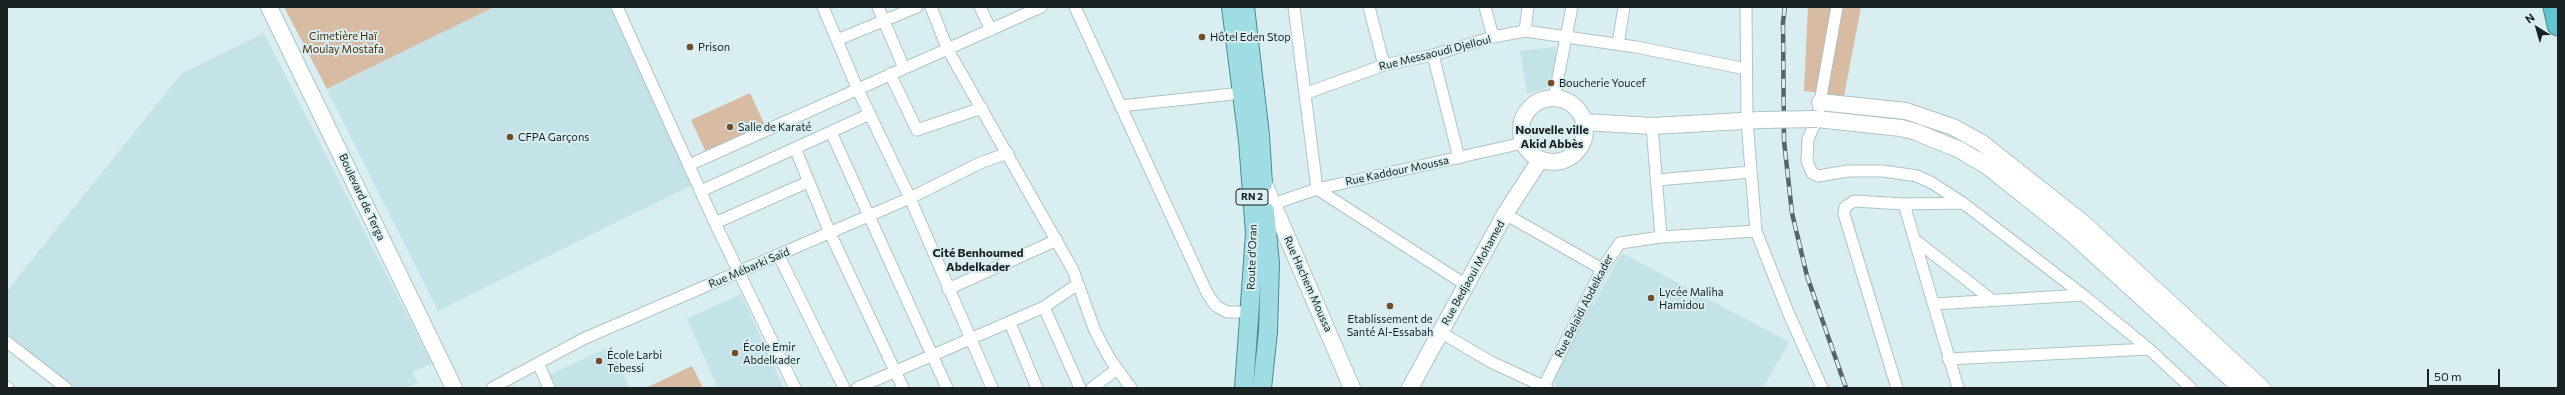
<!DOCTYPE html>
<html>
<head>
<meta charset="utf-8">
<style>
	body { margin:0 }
	#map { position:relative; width:2565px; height:395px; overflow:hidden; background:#d8eef1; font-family:Commissioner,sans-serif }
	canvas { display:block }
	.frame { position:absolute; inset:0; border:8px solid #192122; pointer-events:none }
	.north { position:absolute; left:2517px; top:8px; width:40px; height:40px; -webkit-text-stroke:3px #d8eef1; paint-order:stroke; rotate:323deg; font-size:11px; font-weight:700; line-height:16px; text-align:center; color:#192122 }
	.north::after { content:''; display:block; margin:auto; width:14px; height:18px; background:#192122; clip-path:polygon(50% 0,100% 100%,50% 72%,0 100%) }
	.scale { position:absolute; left:2427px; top:369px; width:73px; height:18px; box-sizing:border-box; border:2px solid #192122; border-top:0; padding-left:5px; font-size:12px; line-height:14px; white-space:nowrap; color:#192122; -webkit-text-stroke:3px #d8eef1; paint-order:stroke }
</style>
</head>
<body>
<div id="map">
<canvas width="2565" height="395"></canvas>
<div class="frame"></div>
<div class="north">N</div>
<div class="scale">50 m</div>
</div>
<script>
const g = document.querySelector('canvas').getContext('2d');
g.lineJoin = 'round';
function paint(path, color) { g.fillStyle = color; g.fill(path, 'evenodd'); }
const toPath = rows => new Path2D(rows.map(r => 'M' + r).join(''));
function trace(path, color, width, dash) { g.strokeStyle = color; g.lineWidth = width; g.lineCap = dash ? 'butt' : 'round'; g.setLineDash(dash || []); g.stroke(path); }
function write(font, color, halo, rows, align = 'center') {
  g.font = font + ' Commissioner,sans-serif'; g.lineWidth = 4; g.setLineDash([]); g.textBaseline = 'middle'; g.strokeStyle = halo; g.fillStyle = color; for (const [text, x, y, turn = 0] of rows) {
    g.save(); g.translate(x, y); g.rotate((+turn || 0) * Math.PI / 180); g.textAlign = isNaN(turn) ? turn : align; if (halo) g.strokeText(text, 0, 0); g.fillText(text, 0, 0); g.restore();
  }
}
const built = toPath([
	[493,7,610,7,692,185,438,311,327,90],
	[264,33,432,364,412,372,418,383,407,388,72,388,7,333,7,291,181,74],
	[1556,47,1555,85,1527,94,1520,51],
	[1622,253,1789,342,1763,388,1560,388,1555,385,1553,375],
	[741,294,784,388,718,388,687,319],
	[612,346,630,388,554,388,548,375]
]);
const green = toPath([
	[284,7,494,7,327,89],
	[1808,7,1861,7,1844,96,1804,91],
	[750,93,769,134,710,161,691,120],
	[692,366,703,388,646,388]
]);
const street = toPath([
	[617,7,715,223,795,388],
	[823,7,858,90,910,198,992,388],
	[878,7,904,68],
	[931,7,948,50,1073,270,1095,331,1110,359,1131,388],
	[980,7,991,30],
	[1075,7,1207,293,1216,306,1227,312,1249,312],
	[1294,7,1317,189,1466,285],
	[1369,7,1384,65],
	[1485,7,1493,37],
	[1746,7,1747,121,1756,231,1788,312,1822,388],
	[1837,7,1817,119,1808,139,1807,161,1812,173,1818,176,1848,171,1883,171,1917,176,1932,183,1963,203,2083,295,2149,349,2191,388],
	[1525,31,1528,7],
	[837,40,917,7],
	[1618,44,1624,7],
	[1433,55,1459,158],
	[890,74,917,130,982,108],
	[1307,93,1384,65,1433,55,1493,37,1525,31,1636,47,1746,69],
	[1554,98,1572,7],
	[1120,106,1242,93],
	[1652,126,1661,237],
	[831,132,947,388],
	[795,148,830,233,903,388],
	[689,165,1041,7],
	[1657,180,1751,172],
	[701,191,870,114],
	[1273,204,1317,189,1523,143],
	[1904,204,1958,388],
	[1505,214,1602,269],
	[715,223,808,182],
	[1914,239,1992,300],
	[779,256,844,388],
	[948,289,1057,240],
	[1934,304,2083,295],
	[1044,307,1080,388],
	[1010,323,1037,388],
	[1440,332,1491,362,1547,388],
	[7,342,66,388],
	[1948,359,2149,349],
	[538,363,549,388],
	[7,387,8,388],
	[492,388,583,339,910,198,980,163,1008,153],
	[857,388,1044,307,1078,284],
	[1092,388,1117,369],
	[1543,388,1602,269,1620,243,1661,237,1756,231],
	[1897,388,1844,214,1845,207,1854,201,1904,204,1963,203]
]);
const secondary = toPath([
	[269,7,454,388],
	'1521 130a32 32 0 1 1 64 0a32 32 0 1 1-64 0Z',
	[1820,102,1906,111,1953,127,1982,143,2082,222,2262,388],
	[1817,119,1901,128,1916,132,1960,150,1987,166,2071,233,2241,388],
	[1584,122,1652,126,1761,120],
	[1263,181,1352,388],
	[1410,388,1505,214,1540,160]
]);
const primary = toPath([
	[1231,7,1248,141,1255,233,1244,388],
	[1245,7,1260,135,1263,184],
	[1262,388,1268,332,1270,264,1265,211]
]);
const highway = toPath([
	[2554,7,2558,25]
]);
const rail = toPath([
	[1785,7,1783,22,1784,141,1792,213,1807,276,1846,388]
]);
const secondaryBridge = toPath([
	[1761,120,1817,119]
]);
const markers = [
	[1202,37,4,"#714c28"],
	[690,47,4,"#714c28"],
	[1551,83,4,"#714c28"],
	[730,127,4,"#714c28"],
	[510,137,4,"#714c28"],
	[1651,298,4,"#714c28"],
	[1390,306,4,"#714c28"],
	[735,353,4,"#714c28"],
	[599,361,4,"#714c28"]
];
const shields = [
	[1252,197,32]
];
const shieldNames = [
	["RN 2",1252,197]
];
const parkNames = [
	["Cimetière Haï",343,36],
	["Moulay Mostafa",343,49]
];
const poiNames = [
	["Hôtel Eden Stop",1210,37],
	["Prison",698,47],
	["Boucherie Youcef",1559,83],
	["Salle de Karaté",738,127],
	["CFPA Garçons",518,137],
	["Lycée Maliha",1659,292],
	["Hamidou",1659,305],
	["Etablissement de",1390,319,"center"],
	["Santé Al-Essabah",1390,332,"center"],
	["École Emir",743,347],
	["Abdelkader",743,360],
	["École Larbi",607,355],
	["Tebessi",607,368]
];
const streetNames = [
	["Rue Messaoudi Djelloul",1435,53,-14],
	["Rue Kaddour Moussa",1397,171,-12],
	["Boulevard de Terga",362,197,65],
	["Route d'Oran",1252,257,-88],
	["Rue Mébarki Saïd",749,268,-23],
	["Rue Bedjaoui Mohamed",1473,273,-61],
	["Rue Hachem Moussa",1308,284,66],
	["Rue Belaïdi Abdelkader",1584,306,-63]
];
const neighbourhoodNames = [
	["Nouvelle ville",1552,130],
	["Akid Abbès",1552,144],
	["Cité Benhoumed",978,253],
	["Abdelkader",978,267]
];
paint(built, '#c4e3e8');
paint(green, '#d7bba3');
trace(street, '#aec4c7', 13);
trace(secondary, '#aec4c7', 18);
trace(primary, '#488b93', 20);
trace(highway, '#488b93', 23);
trace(street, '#fff', 11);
trace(secondary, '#fff', 16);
trace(primary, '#a0dce3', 18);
trace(highway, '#61c4d0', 21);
trace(rail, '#576465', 4.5);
trace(rail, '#d8eef1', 3, [9]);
trace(secondaryBridge, '#aec4c7', 18, []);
trace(secondaryBridge, '#fff', 16);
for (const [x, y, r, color] of markers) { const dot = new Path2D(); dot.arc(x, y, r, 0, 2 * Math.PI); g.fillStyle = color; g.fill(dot); trace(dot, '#d8eef1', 1.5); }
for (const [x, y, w] of shields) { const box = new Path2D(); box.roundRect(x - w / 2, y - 8, w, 16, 3); g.fillStyle = '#d8eef1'; g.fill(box); trace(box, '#192122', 1); }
write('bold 10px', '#192122', null, shieldNames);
write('11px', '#502d02', '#d8eef1', parkNames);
write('11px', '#192122', '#d8eef1', poiNames, 'left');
write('11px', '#192122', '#d8eef1', streetNames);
write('bold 12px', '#192122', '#d8eef1', neighbourhoodNames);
</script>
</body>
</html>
